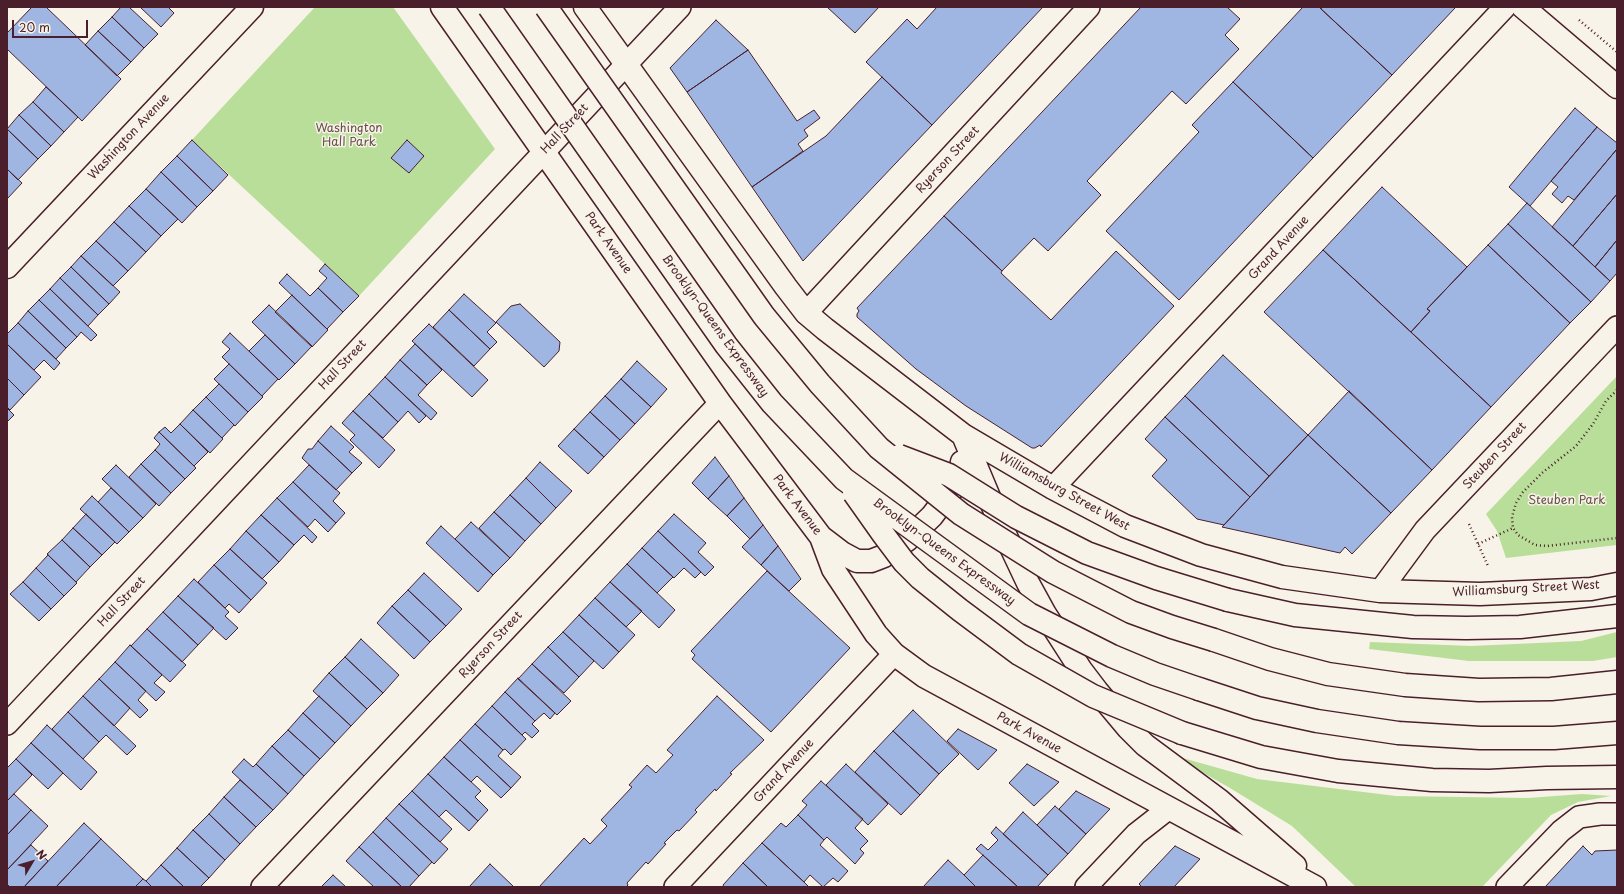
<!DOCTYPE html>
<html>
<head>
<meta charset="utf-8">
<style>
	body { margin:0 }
	#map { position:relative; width:1624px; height:894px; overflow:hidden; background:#f7f3e8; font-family:"Playpen Sans",sans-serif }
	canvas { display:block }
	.frame { position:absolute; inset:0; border:8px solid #4a1f2b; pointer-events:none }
	.north { position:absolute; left:12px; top:842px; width:40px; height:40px; -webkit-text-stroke:3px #f7f3e8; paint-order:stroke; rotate:52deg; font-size:11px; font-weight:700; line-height:16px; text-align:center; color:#4a1f2b }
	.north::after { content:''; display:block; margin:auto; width:14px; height:18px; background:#4a1f2b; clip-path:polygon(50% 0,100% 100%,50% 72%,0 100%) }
	.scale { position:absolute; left:12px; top:20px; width:76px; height:18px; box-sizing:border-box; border:2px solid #4a1f2b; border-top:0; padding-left:5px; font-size:12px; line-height:14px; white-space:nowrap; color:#4a1f2b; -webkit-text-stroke:3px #f7f3e8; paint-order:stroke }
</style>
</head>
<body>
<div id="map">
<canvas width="1624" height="894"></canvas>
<div class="frame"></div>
<div class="north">N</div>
<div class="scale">20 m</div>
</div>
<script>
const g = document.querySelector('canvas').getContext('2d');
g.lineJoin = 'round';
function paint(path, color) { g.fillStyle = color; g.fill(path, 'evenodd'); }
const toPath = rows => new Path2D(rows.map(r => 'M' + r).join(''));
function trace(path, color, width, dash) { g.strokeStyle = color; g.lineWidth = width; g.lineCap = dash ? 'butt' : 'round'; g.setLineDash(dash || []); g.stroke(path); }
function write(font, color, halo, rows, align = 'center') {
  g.font = font + ' "Playpen Sans",sans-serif'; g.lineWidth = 3; g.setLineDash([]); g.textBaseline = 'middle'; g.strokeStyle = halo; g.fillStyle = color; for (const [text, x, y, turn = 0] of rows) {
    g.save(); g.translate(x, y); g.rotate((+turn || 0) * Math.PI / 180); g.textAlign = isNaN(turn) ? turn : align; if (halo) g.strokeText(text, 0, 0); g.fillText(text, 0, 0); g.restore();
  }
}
const green = toPath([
	[315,7,393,7,495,149,359,296,192,140],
	[1617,376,1617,545,1506,558,1497,531,1486,514],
	[1617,632,1617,657,1593,661,1469,661,1369,649,1370,642,1471,646,1581,641],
	[1172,755,1257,779,1396,796,1528,798,1582,794,1611,796,1578,802,1551,815,1482,887,1356,887,1292,826,1230,788]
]);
const building = toPath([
	[32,7,46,7,121,79,82,121,7,49,7,33,32,7],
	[121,7,129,7,158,34,144,48,112,17,121,7],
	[140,7,168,7,174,13,161,27,140,7],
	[827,7,879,7,855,33,827,7],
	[937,7,1043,7,932,125,866,62,907,19,917,29,937,7],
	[1141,7,1227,7,1240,19,1225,35,1239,49,1186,104,1172,91,1087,181,1101,195,1048,251,1034,238,1002,271,944,216,1141,7],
	[1303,7,1319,7,1392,75,1313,158,1233,82,1303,7],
	[1322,7,1454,7,1455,8,1392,75,1321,9,1322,7],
	[112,17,144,48,131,62,98,31,112,17],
	[716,20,748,50,687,92,670,68,716,20],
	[98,31,131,62,117,76,85,45,98,31],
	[748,50,797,121,814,110,820,118,804,130,808,136,798,144,803,151,752,187,687,92,748,50],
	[882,77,932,125,803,261,752,187,826,136,882,77],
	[1233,82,1313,158,1179,300,1106,231,1199,132,1192,125,1233,82],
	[46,87,78,117,64,132,33,102,46,87],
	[33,102,64,132,51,146,19,115,33,102],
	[1575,108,1597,127,1530,206,1509,187,1575,108],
	[19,115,51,146,38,159,7,129,19,115],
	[1597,127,1617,143,1617,149,1574,200,1568,196,1562,203,1552,194,1558,187,1551,181,1597,127],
	[7,129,38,159,18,180,7,169,7,129],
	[192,140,228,175,213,191,177,156,192,140],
	[407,140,424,156,409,173,391,158,407,140],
	[1617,149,1617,194,1573,246,1552,227,1617,149],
	[177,156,213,191,197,207,161,172,177,156],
	[7,169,22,183,7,199,7,169],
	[161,172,197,207,182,223,146,189,161,172],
	[1382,187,1467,267,1427,309,1430,311,1411,332,1323,250,1382,187],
	[146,189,178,219,161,236,129,206,146,189],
	[1617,194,1617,240,1595,267,1573,246,1617,194],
	[1527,203,1610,281,1591,302,1508,224,1527,203],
	[129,206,161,236,146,252,114,222,129,206],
	[944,216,1002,271,1001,273,1051,320,1116,251,1174,306,1041,447,1040,445,1035,448,1032,448,966,406,916,369,857,317,857,314,859,311,857,308,944,216],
	[114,222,146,252,128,271,96,241,114,222],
	[1508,224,1591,302,1570,323,1488,245,1508,224],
	[1617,240,1617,273,1610,281,1595,267,1617,240],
	[96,241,128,271,113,286,81,256,96,241],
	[1488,245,1570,323,1491,407,1411,332,1430,311,1427,309,1488,245],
	[1323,250,1491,407,1432,470,1264,312,1323,250],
	[81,256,120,292,109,304,71,267,81,256],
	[325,264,359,296,343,312,318,288,327,278,319,271,325,264],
	[71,267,109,304,98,315,60,278,71,267],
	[287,274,310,296,318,288,343,312,327,329,279,283,287,274],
	[60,278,98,315,88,326,50,289,60,278],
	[50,289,97,335,91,341,81,332,77,337,39,300,50,289],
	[464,294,496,323,487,332,497,342,490,349,449,310,464,294],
	[292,295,328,330,312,347,275,312,292,295],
	[39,300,77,337,66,348,28,311,39,300],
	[520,304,560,342,559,351,544,367,496,322,511,306,520,304],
	[269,305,312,346,295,364,252,322,269,305],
	[449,310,490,349,474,366,433,327,449,310],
	[28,311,66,348,56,359,18,323,28,311],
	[18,323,60,363,54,370,44,360,34,370,7,344,7,334,18,323],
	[429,324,488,380,472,397,412,341,429,324],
	[230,333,278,379,262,396,222,357,230,349,222,342,230,333],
	[265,335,295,364,279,380,249,351,265,335],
	[7,344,41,377,24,395,7,378,7,344],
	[415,344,442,370,427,385,400,360,415,344],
	[1223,355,1308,435,1269,476,1185,396,1223,355],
	[400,360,427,385,418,395,437,413,431,420,385,377,400,360],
	[637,361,667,389,651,407,621,379,637,361],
	[229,364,263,397,248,412,214,379,229,364],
	[385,377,426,416,419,423,408,411,398,422,369,394,385,377],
	[7,378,24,395,10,410,7,407,7,378],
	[621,379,651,407,635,424,605,396,621,379],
	[219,384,248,412,235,426,206,397,219,384],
	[1349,391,1432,470,1391,513,1308,435,1349,391],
	[369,394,398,422,383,438,353,411,369,394],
	[605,396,635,424,620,440,590,412,605,396],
	[1185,396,1269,476,1250,497,1165,417,1185,396],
	[206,397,234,425,222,438,193,410,206,397],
	[7,408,14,415,7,422,7,408],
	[193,410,223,439,210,453,180,424,193,410],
	[353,411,395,450,379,468,350,440,355,435,342,423,353,411],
	[590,412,620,440,604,457,574,429,590,412],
	[1165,417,1250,497,1224,525,1197,519,1152,476,1167,460,1145,439,1165,417],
	[180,424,208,452,194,466,159,432,165,427,171,433,180,424],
	[331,426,354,447,349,452,362,463,352,473,318,441,331,426],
	[574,429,604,457,588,474,558,446,574,429],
	[159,432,196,468,185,479,155,450,160,444,154,438,159,432],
	[1308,435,1391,513,1352,554,1345,547,1340,553,1222,527,1308,435],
	[318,441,352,473,336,490,302,458,308,449,312,449,318,441],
	[155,450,185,479,171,493,141,464,155,450],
	[715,457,729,476,708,499,692,483,715,457],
	[540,462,572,491,556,508,526,478,540,462],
	[141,464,171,493,159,506,129,477,141,464],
	[116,465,156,504,143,518,102,479,116,465],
	[309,465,340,493,333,501,345,513,336,523,293,482,309,465],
	[729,476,744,498,727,516,708,499,729,476],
	[526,478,556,508,541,524,510,495,526,478],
	[293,482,336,523,328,532,315,519,308,527,277,498,293,482],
	[111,488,143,518,129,532,98,502,111,488],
	[510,495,541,524,525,541,494,512,510,495],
	[92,496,129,532,117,544,80,509,92,496],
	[277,498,317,537,312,543,304,535,294,545,261,515,277,498],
	[744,498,763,525,750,539,727,516,744,498],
	[494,512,525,541,510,558,479,528,494,512],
	[86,514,115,542,102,555,73,528,86,514],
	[674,514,706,543,698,552,714,567,705,576,658,531,674,514],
	[261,515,294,545,279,562,246,531,261,515],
	[471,522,510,558,493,575,455,539,471,522],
	[763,525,778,546,761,565,742,547,763,525],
	[441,526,493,575,478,592,426,543,441,526],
	[73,528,102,555,90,567,62,540,73,528],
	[246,531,279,562,262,579,230,549,246,531],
	[658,531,701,572,695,578,684,568,674,578,642,548,658,531],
	[62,540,90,567,76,582,47,554,62,540],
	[778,546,801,579,789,591,761,565,778,546],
	[642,548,673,577,657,593,627,564,642,548],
	[230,549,267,583,251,600,214,565,230,549],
	[48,555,77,583,64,596,36,568,48,555],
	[627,564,675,610,659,628,610,582,627,564],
	[214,565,251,600,239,613,229,604,225,608,198,582,214,565],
	[36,568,64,596,51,609,23,582,36,568],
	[767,571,850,648,771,732,692,659,695,655,691,651,767,571],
	[424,573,462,609,446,626,408,590,424,573],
	[194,579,229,612,225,616,238,628,226,640,178,596,194,579],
	[23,582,51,609,39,621,10,594,23,582],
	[610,582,642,611,626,627,595,598,610,582],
	[408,590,446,626,430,642,392,606,408,590],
	[178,596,214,628,198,645,163,612,178,596],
	[595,598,635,635,619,652,579,615,595,598],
	[392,606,430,642,414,659,377,623,392,606],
	[163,612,198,645,182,662,147,629,163,612],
	[579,615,619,652,603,669,563,632,579,615],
	[147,629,186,665,170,682,131,646,147,629],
	[563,632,594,661,579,677,548,647,563,632],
	[361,639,399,675,383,693,345,657,361,639],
	[130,645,162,675,154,683,165,692,156,701,115,662,130,645],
	[548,647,579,677,564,693,532,664,548,647],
	[345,657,383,693,367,709,329,673,345,657],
	[115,662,146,691,138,700,148,710,140,718,99,679,115,662],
	[532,664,571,701,557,715,518,679,532,664],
	[329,673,367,709,351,726,313,691,329,673],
	[518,678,555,713,550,719,544,713,535,721,505,692,518,678],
	[99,679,130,708,114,726,83,696,99,679],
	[505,692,535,721,532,724,539,731,532,738,525,732,522,735,492,706,505,692],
	[83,696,136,746,127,755,106,735,99,742,68,712,83,696],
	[319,696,351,726,335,743,303,713,319,696],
	[717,696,764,740,730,773,732,774,716,791,715,789,695,810,697,812,679,831,677,830,664,843,666,844,648,864,646,862,627,883,628,885,626,887,539,887,584,838,590,844,607,826,601,820,632,787,629,785,647,765,656,773,673,755,667,750,717,696],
	[492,706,526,739,511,755,505,749,503,750,475,724,492,706],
	[913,710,959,754,939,774,893,731,913,710],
	[68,712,99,742,83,759,52,729,68,712],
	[303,713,335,743,320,759,288,730,303,713],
	[475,724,503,750,498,756,521,777,511,788,460,740,475,724],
	[47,725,97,772,81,790,31,743,47,725],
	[958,729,997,750,978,770,947,741,958,729],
	[288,730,320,759,304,776,272,746,288,730],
	[893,731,939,774,920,795,874,751,893,731],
	[460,740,511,788,501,798,477,776,471,782,444,757,460,740],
	[31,743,63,773,48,789,16,759,31,743],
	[272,746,304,776,288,794,256,764,272,746],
	[874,751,920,795,901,815,855,772,874,751],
	[444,757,481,791,475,797,488,810,478,821,428,774,444,757],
	[16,759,32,775,7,801,7,768,16,759],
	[244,759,253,767,256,764,288,794,273,810,232,772,244,759],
	[846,764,888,804,868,825,826,785,846,764],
	[1027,764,1059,782,1034,806,1009,783,1027,764],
	[428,774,478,821,469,831,446,810,439,817,412,791,428,774],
	[240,780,273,810,256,827,224,797,240,780],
	[821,781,863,819,855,828,868,841,860,849,864,853,855,864,827,837,824,840,798,815,807,805,802,801,821,781],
	[412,791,452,829,440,842,399,804,412,791],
	[1076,791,1110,809,1086,834,1059,809,1076,791],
	[14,794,31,810,7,835,7,801,14,794],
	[224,797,256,827,240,844,209,814,224,797],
	[399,804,448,849,434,864,386,818,399,804],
	[1055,806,1086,834,1068,854,1037,825,1055,806],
	[31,810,48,826,7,870,7,835,31,810],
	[1023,812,1068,854,1048,875,1003,834,1023,812],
	[209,814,240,844,225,860,193,830,209,814],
	[798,815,824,840,820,845,848,871,838,882,833,878,823,887,810,875,804,882,762,843,781,823,786,827,798,815],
	[386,818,432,862,419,876,373,832,386,818],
	[84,823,101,839,56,887,24,887,84,823],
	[996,827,1048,875,1037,887,1018,887,976,849,981,844,988,850,998,840,991,833,996,827],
	[193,830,225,860,209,878,177,848,193,830],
	[373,832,419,876,409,887,402,887,359,847,373,832],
	[101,839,143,879,135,887,56,887,101,839],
	[762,843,804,882,809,887,768,887,743,863,762,843],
	[31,845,48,861,24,887,10,887,7,884,7,870,31,845],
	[1175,846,1200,859,1174,887,1142,887,1139,884,1175,846],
	[1583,846,1592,855,1595,851,1617,850,1617,887,1545,887,1583,846],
	[359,847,401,886,400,887,374,887,346,861,359,847],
	[177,848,209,878,200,887,184,887,161,865,177,848],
	[983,855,1018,887,976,887,964,875,983,855],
	[948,860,964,875,976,887,923,887,948,860],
	[743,863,768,887,724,887,723,885,743,863],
	[490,864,514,887,469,887,490,864],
	[161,865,184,887,152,887,146,881,161,865],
	[333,875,346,887,321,887,333,875],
	[143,879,146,881,152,887,135,887,143,879]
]);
const path = toPath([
	[1579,20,1617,52],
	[1617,390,1606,401,1593,424,1576,446,1542,473,1523,492,1516,503,1512,517,1513,528,1518,535,1535,545,1547,546,1617,538],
	[1469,524,1488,566],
	[1478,544,1513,528]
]);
const street = toPath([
	[806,313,1089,7],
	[1053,488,1505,7],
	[1380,591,1425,530,1617,327],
	[7,724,680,7],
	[262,887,720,403],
	[675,887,894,654],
	[1086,887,1136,834,1168,809],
	[1507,887,1561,831,1579,817,1600,814,1617,814]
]);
const secondary = toPath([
	[442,7,720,403,821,537,833,569,876,634,894,654,924,676,1315,887],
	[585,7,786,287,806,313,825,329,963,435,1053,488,1125,526,1201,555,1282,577,1380,591,1480,594,1591,589,1617,584],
	[1523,7,1617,87],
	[7,267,252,7],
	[963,435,1002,528,1028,583,1045,614,1081,670,1097,691,1128,728,1145,745,1219,800,1295,866],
	[821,537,842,553,857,561,871,561,884,556,907,540,932,516,953,488,960,473,962,462]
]);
const highway = toPath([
	[1228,600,1295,615,1413,627,1466,628,1520,627,1617,616],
	[1214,640,1270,659,1328,674,1405,685,1479,690,1551,689,1617,682],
	[1199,689,1257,708,1317,721,1398,733,1480,738,1554,738,1617,733],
	[1182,733,1261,757,1338,771,1432,780,1489,781,1547,778,1617,777]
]);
const highwayBridge = toPath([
	[489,7,726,345,772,403,844,479,1029,614,1112,656,1155,674,1199,689],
	[546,7,764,316,820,384,879,448,961,514,1053,572,1131,612,1172,627,1214,640],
	[899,456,949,475,1016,517,1087,553,1156,578,1228,600],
	[854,493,883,534,904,562,920,578,960,610,1019,654,1093,696,1182,733]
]);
const parkNames = [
	["Washington",349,129],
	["Hall Park",349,143],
	["Steuben Park",1567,501]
];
const streetNames = [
	["Hall Street",565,129,-47],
	["Washington Avenue",129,137,-47],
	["Ryerson Street",948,160,-47],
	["Park Avenue",608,243,55],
	["Grand Avenue",1279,248,-47],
	["Brooklyn-Queens Expressway",715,326,54],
	["Hall Street",343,365,-47],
	["Steuben Street",1495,456,-47],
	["Williamsburg Street West",1064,492,29],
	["Park Avenue",797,505,53],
	["Brooklyn-Queens Expressway",944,552,36],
	["Williamsburg Street West",1526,589,-3],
	["Hall Street",122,602,-47],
	["Ryerson Street",491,645,-47],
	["Park Avenue",1029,733,29],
	["Grand Avenue",784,771,-47]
];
paint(green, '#b9de99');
paint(building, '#9fb6e3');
trace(building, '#4a1f2b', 1);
trace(street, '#4a1f2b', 24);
trace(secondary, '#4a1f2b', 25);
trace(highway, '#4a1f2b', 25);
trace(path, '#4a1f2b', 2.5, [1, 3]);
trace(street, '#f7f3e8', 21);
trace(secondary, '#f7f3e8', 22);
trace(highway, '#f7f3e8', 22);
trace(highwayBridge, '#4a1f2b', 25, []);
trace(highwayBridge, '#f7f3e8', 22);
write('12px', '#664f46', '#f7f3e8', parkNames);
write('12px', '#4a1f2b', '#f7f3e8', streetNames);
</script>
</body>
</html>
